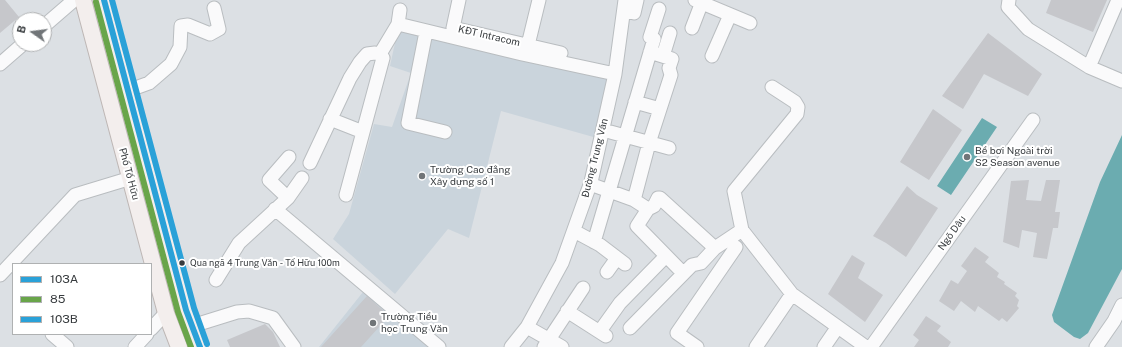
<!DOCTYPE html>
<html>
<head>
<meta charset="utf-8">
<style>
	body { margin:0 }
	#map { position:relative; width:1122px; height:347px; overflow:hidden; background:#dce0e4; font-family:"Public Sans",sans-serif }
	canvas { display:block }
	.legend { position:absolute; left:12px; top:263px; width:140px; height:72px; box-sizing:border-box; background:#fff; border:1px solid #afb1b2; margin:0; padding:5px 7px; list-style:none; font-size:12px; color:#373b3e }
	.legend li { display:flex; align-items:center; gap:8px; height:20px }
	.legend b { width:20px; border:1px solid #afb1b2 }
	.north { position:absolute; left:12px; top:12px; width:40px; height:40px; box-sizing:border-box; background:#fff; border:1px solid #afb1b2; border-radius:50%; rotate:284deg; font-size:11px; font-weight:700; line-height:16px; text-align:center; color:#373b3e }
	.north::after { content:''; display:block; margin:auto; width:14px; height:18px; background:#717578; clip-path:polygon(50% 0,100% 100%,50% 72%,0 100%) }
</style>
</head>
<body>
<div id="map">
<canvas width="1122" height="347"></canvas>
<ul class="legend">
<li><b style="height:5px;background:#2aa1d8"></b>103A</li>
<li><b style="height:5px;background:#69a54a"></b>85</li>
<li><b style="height:5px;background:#2aa1d8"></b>103B</li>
</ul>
<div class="north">B</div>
</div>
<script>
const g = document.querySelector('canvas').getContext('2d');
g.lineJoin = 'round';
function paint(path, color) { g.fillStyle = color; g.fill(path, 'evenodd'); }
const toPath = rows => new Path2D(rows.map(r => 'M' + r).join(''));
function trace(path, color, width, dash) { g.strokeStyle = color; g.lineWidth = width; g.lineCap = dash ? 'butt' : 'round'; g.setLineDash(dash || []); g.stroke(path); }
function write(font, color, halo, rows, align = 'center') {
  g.font = font + ' "Public Sans",sans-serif'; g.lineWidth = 4; g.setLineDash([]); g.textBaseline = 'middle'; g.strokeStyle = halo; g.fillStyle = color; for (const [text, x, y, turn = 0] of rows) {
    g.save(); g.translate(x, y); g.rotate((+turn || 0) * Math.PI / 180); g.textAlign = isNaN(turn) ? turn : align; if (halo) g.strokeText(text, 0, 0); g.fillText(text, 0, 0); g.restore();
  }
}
const built = toPath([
	[398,29,602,74,611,83,597,138,501,111,469,238,448,229,395,294,333,239,349,214,374,124,392,127,411,73,390,66],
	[367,287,436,347,319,347]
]);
const water = toPath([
	[982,118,997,127,951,195,937,186],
	[1122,135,1122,269,1088,333,1080,339,1074,337,1054,322,1052,315,1100,182]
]);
const building = toPath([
	[0,0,5,0,19,17,0,33],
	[1051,0,1107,0,1093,32,1046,13],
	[988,33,1042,74,1028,96,984,74,963,109,942,96],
	[933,109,962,130,929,180,900,162],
	[1029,180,1026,200,1041,201,1046,180,1060,180,1055,212,1060,212,1058,228,1053,228,1047,259,1033,257,1037,233,1022,230,1019,248,1003,242,1011,181],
	[907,186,917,195,938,208,906,257,886,243,873,236],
	[975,247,989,257,985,262,999,273,997,277,1005,282,1004,284,1017,293,1015,296,1019,300,1017,306,1019,308,1007,322,1002,318,999,321,978,306,975,312,961,301,954,311,939,301,951,280,958,284,967,271,961,266],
	[852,255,865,263,858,278,883,295,865,322,828,294],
	[367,296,389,316,361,347,321,347],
	[926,316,941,326,937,331,951,342,948,347,914,347,919,340,913,335],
	[265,324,273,332,280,347,230,347,227,340]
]);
const minor = toPath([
	[459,0,453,28,561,53],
	[695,0,750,23],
	[1009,0,1008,7,1028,29,1089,67,1122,81],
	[624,11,634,13,637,0],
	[398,24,400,10],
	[44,26,74,0],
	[692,28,702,2],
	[426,32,408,123,445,132],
	[528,45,539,0],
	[380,54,398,24,522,54,615,74],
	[663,56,670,33],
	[712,56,730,15],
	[0,64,23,44],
	[1089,67,1118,0],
	[772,87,795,102,798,107,797,114,734,191,742,230,792,294,866,347],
	[127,91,149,83,171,64,180,47,181,26,188,25,210,34,219,29,214,8],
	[635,102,660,109],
	[330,119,363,132],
	[603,130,669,148],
	[310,163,350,78,360,62,367,54,375,53,380,54,383,58,346,195],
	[590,184,634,200,648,209,654,206,658,198,660,198,715,248],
	[288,198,269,180,289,157],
	[634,200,649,143,671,75,669,68,672,59,650,52],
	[275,209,439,347],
	[648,209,637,226,683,273],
	[574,231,600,245,625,264],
	[594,242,654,39,650,37,659,9],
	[607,272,617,258],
	[0,275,75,195,131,178],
	[216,280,239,243,288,198,302,178],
	[567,311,606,336],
	[192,326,237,312,249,311,273,318,294,347],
	[527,327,562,347],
	[630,328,692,265,701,263,715,248,742,230],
	[151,329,166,313],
	[600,331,620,303,666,256],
	[52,334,67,347],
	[135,347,147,334],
	[511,347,527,327,562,263,591,182,615,74,625,0],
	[544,347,583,288],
	[697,347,677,333,736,247],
	[756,347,792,294],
	[824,347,837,328],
	[871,347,1033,120],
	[1096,347,1114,321,1122,305]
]);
const major = toPath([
	[83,0,166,313,179,347],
	[104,0,186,310,200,347]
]);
const bus1 = toPath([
	[104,0,186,310,200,347]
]);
const bus2 = toPath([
	[96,2,178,312,191,347]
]);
const bus3 = toPath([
	[112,0,194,308,207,344]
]);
const markers = [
	[967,157,4,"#717578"],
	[422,176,4,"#717578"],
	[182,263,3.5,"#373b3e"],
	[373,323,4,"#717578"]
];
const busNames = [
	["Qua ngã 4 Trung Văn - Tố Hữu 100m",190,263]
];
const streetNames = [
	["KĐT Intracom",489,36,13],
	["Đường Trung Văn",595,158,-76],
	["Phố Tố Hữu",129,174,75],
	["Ngõ Dâu",952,233,-55]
];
const poiNames = [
	["Bể bơi Ngoài trời",975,151],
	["S2 Season avenue",975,163],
	["Trường Cao đẳng",430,170],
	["Xây dựng số 1",430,182],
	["Trường Tiểu",381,317],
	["học Trung Văn",381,329]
];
paint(built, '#cad4dc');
paint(water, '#6bacb0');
paint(building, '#c6c7cb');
trace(minor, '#b9bdc0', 15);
trace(major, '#beb7b5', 18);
trace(minor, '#fafafb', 13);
trace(major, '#f3eeed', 16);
trace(bus1, '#2aa1d8', 6);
trace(bus2, '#69a54a', 6);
trace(bus3, '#2aa1d8', 6);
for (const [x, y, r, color] of markers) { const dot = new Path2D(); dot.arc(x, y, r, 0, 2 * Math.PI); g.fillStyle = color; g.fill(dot); trace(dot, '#fff', 1.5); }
write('9px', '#373b3e', '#fff', busNames, 'left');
write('10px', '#373b3e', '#fff', streetNames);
write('10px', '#373b3e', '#fff', poiNames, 'left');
</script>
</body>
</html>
